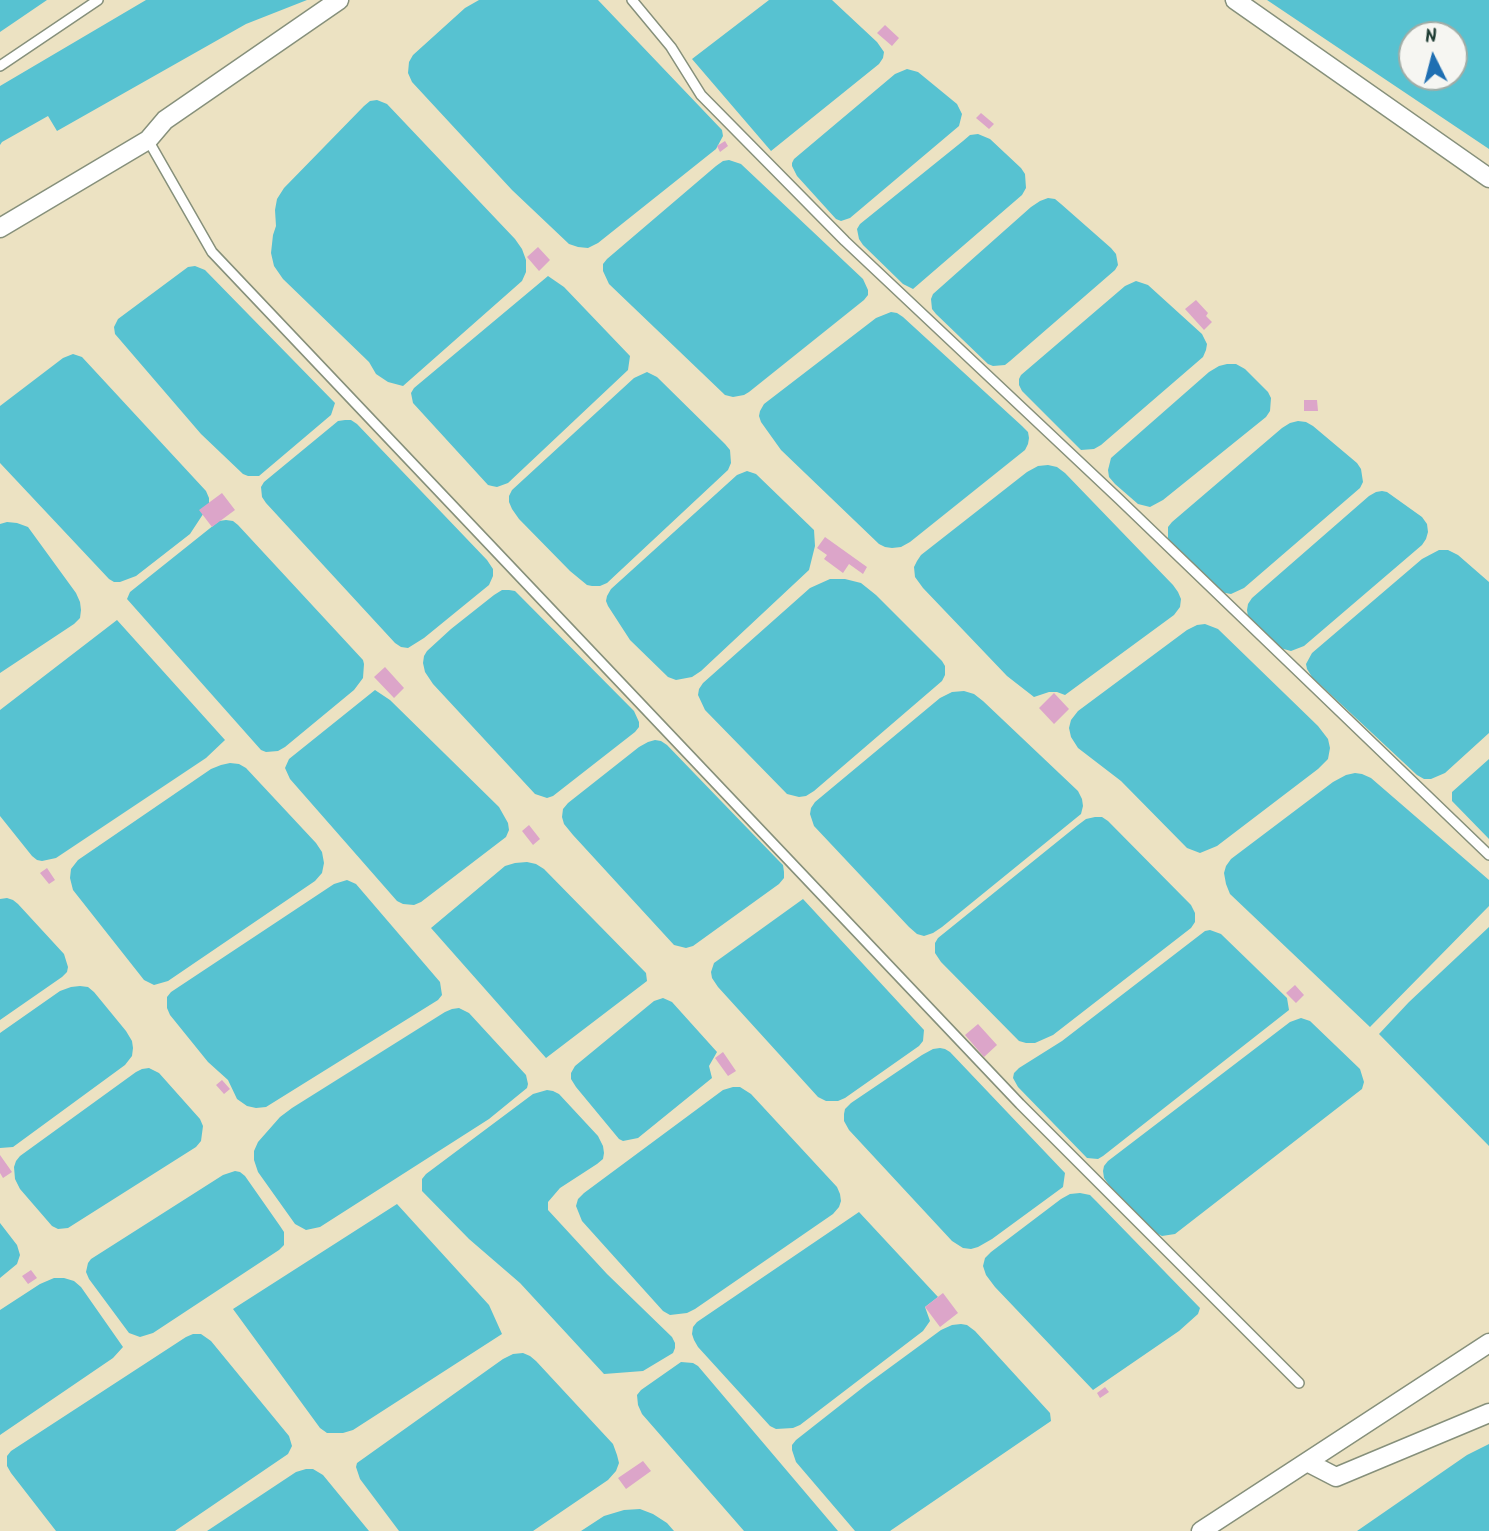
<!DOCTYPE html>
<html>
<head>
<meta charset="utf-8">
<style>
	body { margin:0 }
	#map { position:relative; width:1489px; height:1531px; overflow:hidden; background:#ece2c2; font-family:Kalam,sans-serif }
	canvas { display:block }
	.north { position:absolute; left:1398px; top:21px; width:70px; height:70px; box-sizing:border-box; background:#f6f6f2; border:2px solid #a0aca6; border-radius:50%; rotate:354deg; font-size:19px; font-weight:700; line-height:28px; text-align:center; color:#1f3d34 }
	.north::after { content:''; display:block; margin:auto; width:24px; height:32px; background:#1f6fb2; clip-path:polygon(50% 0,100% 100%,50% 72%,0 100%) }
</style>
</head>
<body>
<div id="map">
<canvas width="1489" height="1531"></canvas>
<div class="north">N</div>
</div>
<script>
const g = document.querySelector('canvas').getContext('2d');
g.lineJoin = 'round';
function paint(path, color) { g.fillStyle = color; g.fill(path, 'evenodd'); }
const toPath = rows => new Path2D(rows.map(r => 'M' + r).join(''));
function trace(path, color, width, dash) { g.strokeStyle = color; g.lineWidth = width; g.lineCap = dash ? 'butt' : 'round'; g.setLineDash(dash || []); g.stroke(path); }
const water = toPath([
	[0,0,47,0,0,32],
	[146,0,307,0,246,24,57,131,48,116,2,142,0,145,0,86],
	[479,0,598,0,722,130,723,136,716,149,598,243,588,248,578,247,569,244,512,190,412,82,408,73,409,62,413,55,465,8],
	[769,0,832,0,877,42,884,52,883,58,879,64,771,151,692,59],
	[1267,0,1489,0,1489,149],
	[1412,35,1454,35,1454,77,1412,77],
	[907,69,918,72,957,104,962,114,959,126,850,218,841,221,836,219,797,176,792,166,792,163,794,159,895,74],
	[377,100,387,104,515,239,522,249,526,260,526,272,522,281,403,386,388,382,376,374,369,362,283,279,274,266,271,253,273,235,276,226,275,210,277,199,284,188,364,106,370,101],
	[978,134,990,139,1021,168,1025,174,1026,188,1022,195,913,289,903,284,863,245,859,239,857,229,860,224,963,141,970,135],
	[729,160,741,164,863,279,868,290,868,295,864,300,749,392,744,395,733,397,725,395,609,284,603,271,603,264,607,259,716,166,723,161],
	[1048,198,1055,199,1061,204,1111,248,1116,254,1118,265,1115,270,1010,361,1005,365,993,366,988,364,936,314,932,309,931,299,933,294,1031,207,1040,201],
	[195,266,205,270,335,403,331,415,259,476,248,476,243,474,201,434,115,334,114,327,118,319,188,267],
	[548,276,564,287,630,356,628,370,508,483,497,487,492,486,488,485,413,403,411,393,414,388],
	[1136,281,1148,285,1202,334,1207,344,1206,350,1203,357,1101,445,1094,449,1081,450,1022,391,1019,385,1019,379,1021,375,1125,286],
	[891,312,897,313,903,317,1022,426,1028,432,1029,438,1028,444,1025,450,910,542,901,547,892,548,885,547,879,544,781,450,761,422,759,416,760,411,764,404,876,318],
	[73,354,82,357,206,491,209,498,209,505,190,534,136,576,120,582,114,582,109,579,0,463,0,406,63,358],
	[1227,364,1236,364,1245,369,1268,392,1271,398,1270,411,1266,417,1163,500,1150,507,1138,504,1115,484,1109,477,1108,470,1111,458,1209,372,1219,366],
	[647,372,657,377,725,444,730,450,731,463,728,470,607,583,600,586,592,586,587,585,570,571,519,519,512,509,509,502,509,496,512,490,634,378],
	[345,420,351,420,357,424,487,560,493,569,493,576,489,585,424,638,408,648,401,647,395,643,266,503,262,497,261,487,264,482,332,426,338,421],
	[1298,421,1306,422,1313,426,1357,463,1361,469,1363,482,1360,488,1244,588,1231,594,1220,592,1172,546,1168,538,1168,527,1172,522,1282,428,1290,423],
	[1048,465,1057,467,1065,473,1173,585,1178,592,1181,599,1180,607,1174,615,1065,695,1057,692,1049,692,1034,697,1007,676,923,588,915,577,914,567,917,561,921,555,1027,472,1038,466],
	[747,471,756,474,814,530,815,546,809,570,701,671,692,677,676,680,668,677,630,640,608,606,606,601,607,596,611,589,737,475],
	[1382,491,1387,492,1422,517,1427,524,1428,532,1426,539,1422,545,1304,646,1291,651,1280,648,1248,617,1247,610,1248,604,1252,598,1369,496,1376,492],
	[226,520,233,521,238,525,363,660,364,664,363,678,354,690,285,747,278,751,266,752,261,750,127,599,130,592,219,521],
	[7,522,17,523,28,527,76,593,80,602,81,610,80,618,74,624,0,673,0,524],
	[1439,550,1448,550,1458,555,1489,582,1489,733,1445,773,1431,779,1424,779,1417,775,1312,677,1307,669,1306,664,1312,653,1422,559],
	[830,579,845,579,861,583,876,595,942,661,945,666,945,675,942,681,814,791,806,796,799,797,787,794,705,710,698,695,699,689,703,683,810,588],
	[502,590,509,590,515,591,519,595,634,711,639,722,639,727,635,732,553,796,547,798,535,794,433,684,425,672,423,663,424,656,427,651,451,629,494,595],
	[117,620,225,740,206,758,56,858,42,861,37,860,32,856,0,816,0,710],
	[1205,624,1218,629,1318,726,1328,739,1330,748,1328,759,1318,769,1217,846,1200,853,1187,848,1121,781,1078,748,1071,737,1069,728,1071,720,1078,711,1187,630,1197,625],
	[375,690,390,700,499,807,508,823,509,830,506,837,421,902,414,905,403,904,397,901,290,779,285,768,289,759],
	[964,691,974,694,983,701,1078,791,1082,799,1083,806,1081,814,942,927,933,933,924,936,917,934,909,927,814,826,810,814,811,808,815,802,940,698,952,692],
	[655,740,661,741,667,745,778,860,783,865,784,872,784,878,779,884,693,946,686,948,674,945,573,835,564,824,562,817,563,809,568,803,639,747,648,742],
	[1489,759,1489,839,1452,801,1452,792],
	[230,763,239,764,246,768,316,843,322,852,324,863,322,873,315,881,168,981,154,985,144,980,73,890,70,878,71,869,78,860,211,769,221,765],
	[1355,773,1362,774,1371,778,1489,880,1489,906,1370,1027,1230,894,1226,884,1224,873,1226,866,1231,859,1333,782,1346,775],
	[1095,817,1102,817,1108,821,1191,905,1195,913,1195,922,1191,928,1053,1035,1035,1043,1026,1043,1019,1041,941,962,935,953,935,943,938,938,1078,825,1086,819],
	[527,862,536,864,544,869,646,973,647,981,546,1058,431,928,505,866,515,863],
	[347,880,356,884,440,982,442,995,438,1000,266,1107,256,1108,247,1106,237,1099,228,1080,208,1062,170,1015,167,1008,167,997,171,992,334,884],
	[7,898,13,900,18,904,64,954,68,967,67,972,62,977,0,1020,0,899],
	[803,899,924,1030,923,1041,919,1046,845,1098,838,1101,826,1101,818,1097,718,987,712,978,711,972,714,963],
	[1489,927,1489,1146,1379,1034,1409,1002],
	[1210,930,1221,934,1287,998,1289,1010,1103,1156,1098,1159,1087,1158,1018,1087,1013,1078,1014,1073,1019,1068,1062,1041,1205,931],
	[80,986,88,987,94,992,126,1031,132,1041,133,1048,132,1056,125,1065,13,1147,0,1148,0,1033,60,991,71,987],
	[663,998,672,1002,717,1052,709,1066,712,1078,638,1138,623,1141,619,1139,576,1087,571,1079,571,1073,575,1066,654,1001],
	[459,1008,469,1013,526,1075,528,1084,527,1088,489,1119,320,1227,306,1230,295,1224,258,1172,254,1160,254,1151,258,1142,280,1117,292,1108,445,1012,452,1009],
	[1301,1018,1310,1021,1360,1069,1364,1082,1362,1089,1175,1234,1162,1236,1156,1233,1109,1185,1104,1178,1103,1171,1104,1166,1108,1161,1290,1022],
	[940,1048,945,1049,950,1052,1065,1173,1063,1187,992,1239,978,1247,971,1249,963,1248,952,1241,849,1130,844,1121,844,1114,845,1109,851,1103,922,1055,933,1049],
	[149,1068,159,1073,200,1119,203,1126,201,1141,196,1147,68,1228,58,1229,52,1226,20,1189,15,1179,14,1167,16,1161,20,1156,136,1072,142,1069],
	[733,1087,740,1087,751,1094,837,1187,840,1194,841,1201,839,1207,833,1214,695,1309,687,1313,670,1315,663,1311,582,1221,576,1206,578,1199,584,1193,723,1090],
	[547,1090,553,1091,559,1094,598,1136,603,1146,604,1153,603,1159,597,1164,560,1188,548,1202,548,1210,607,1274,672,1337,675,1343,675,1348,673,1353,643,1371,604,1374,520,1283,469,1239,422,1191,422,1179,426,1174,533,1094],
	[235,1171,240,1172,245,1176,280,1226,284,1232,284,1245,279,1250,153,1333,140,1337,129,1333,89,1279,86,1272,88,1263,91,1259,223,1175],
	[1080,1193,1090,1195,1096,1201,1200,1308,1198,1314,1179,1331,1093,1390,995,1287,986,1275,983,1266,985,1258,991,1252,1061,1199,1070,1194],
	[397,1204,489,1305,502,1334,353,1430,343,1433,327,1433,320,1428,233,1309],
	[859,1212,938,1297,925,1307,930,1321,923,1331,800,1425,793,1428,776,1429,770,1426,698,1347,694,1340,692,1334,693,1327,697,1322],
	[0,1223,17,1245,20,1255,17,1264,0,1278],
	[54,1278,64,1278,74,1281,81,1287,123,1347,113,1358,0,1435,0,1310,40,1284],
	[961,1324,967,1325,975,1331,1050,1413,1051,1421,890,1531,855,1531,796,1462,792,1450,792,1445,796,1440,866,1385,941,1330,952,1325],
	[193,1334,201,1334,211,1341,289,1436,292,1446,288,1454,175,1531,56,1531,11,1473,7,1466,7,1456,11,1451,186,1337],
	[523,1353,530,1356,536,1361,613,1444,617,1455,619,1463,616,1471,608,1480,533,1531,399,1531,360,1479,356,1467,357,1463,503,1359,513,1354],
	[681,1362,693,1363,698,1366,838,1531,744,1531,642,1414,638,1405,637,1395,641,1390],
	[1489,1444,1489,1531,1357,1531,1467,1455],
	[306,1469,313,1469,323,1475,369,1531,207,1531,296,1472],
	[640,1509,653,1514,667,1523,674,1531,581,1531,604,1516,624,1510]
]);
const building = toPath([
	[885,25,899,38,892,46,877,33],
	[981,113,994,124,989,129,976,118],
	[725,141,728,146,720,152,717,146],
	[538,247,550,260,539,271,527,257],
	[1196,300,1208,313,1206,316,1212,322,1204,330,1185,309],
	[1304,400,1317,400,1318,411,1304,411],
	[222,493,235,510,212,527,199,510],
	[825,537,867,567,863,574,849,564,843,573,824,559,827,555,817,548],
	[385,667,404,688,394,698,374,677],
	[1054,693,1069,709,1054,724,1039,708],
	[529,825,540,839,533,845,522,831],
	[47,868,55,880,49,884,40,873],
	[1295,985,1304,995,1296,1003,1286,993],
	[978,1024,997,1045,984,1057,965,1035],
	[723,1052,736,1071,728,1076,715,1058],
	[222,1080,230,1089,224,1094,216,1085],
	[0,1155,12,1172,3,1178,0,1173],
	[31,1270,37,1278,28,1284,22,1276],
	[943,1293,958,1313,940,1327,925,1307],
	[1105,1387,1109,1392,1100,1398,1097,1393],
	[643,1461,651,1471,626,1489,618,1478]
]);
const lane = toPath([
	[632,0,671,47,701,95,845,241,1119,499,1489,855],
	[0,66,98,0],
	[148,140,212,252,1020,1104,1299,1383]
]);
const street = toPath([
	[1235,0,1489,178],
	[0,228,148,140,165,120,339,0],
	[1307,1462,1336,1477,1489,1413],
	[1201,1531,1489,1343]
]);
paint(water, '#57c2d1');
paint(building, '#dca5c9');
trace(lane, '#86907b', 12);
trace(street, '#86907b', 21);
trace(lane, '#fff', 9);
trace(street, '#fff', 18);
</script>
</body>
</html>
